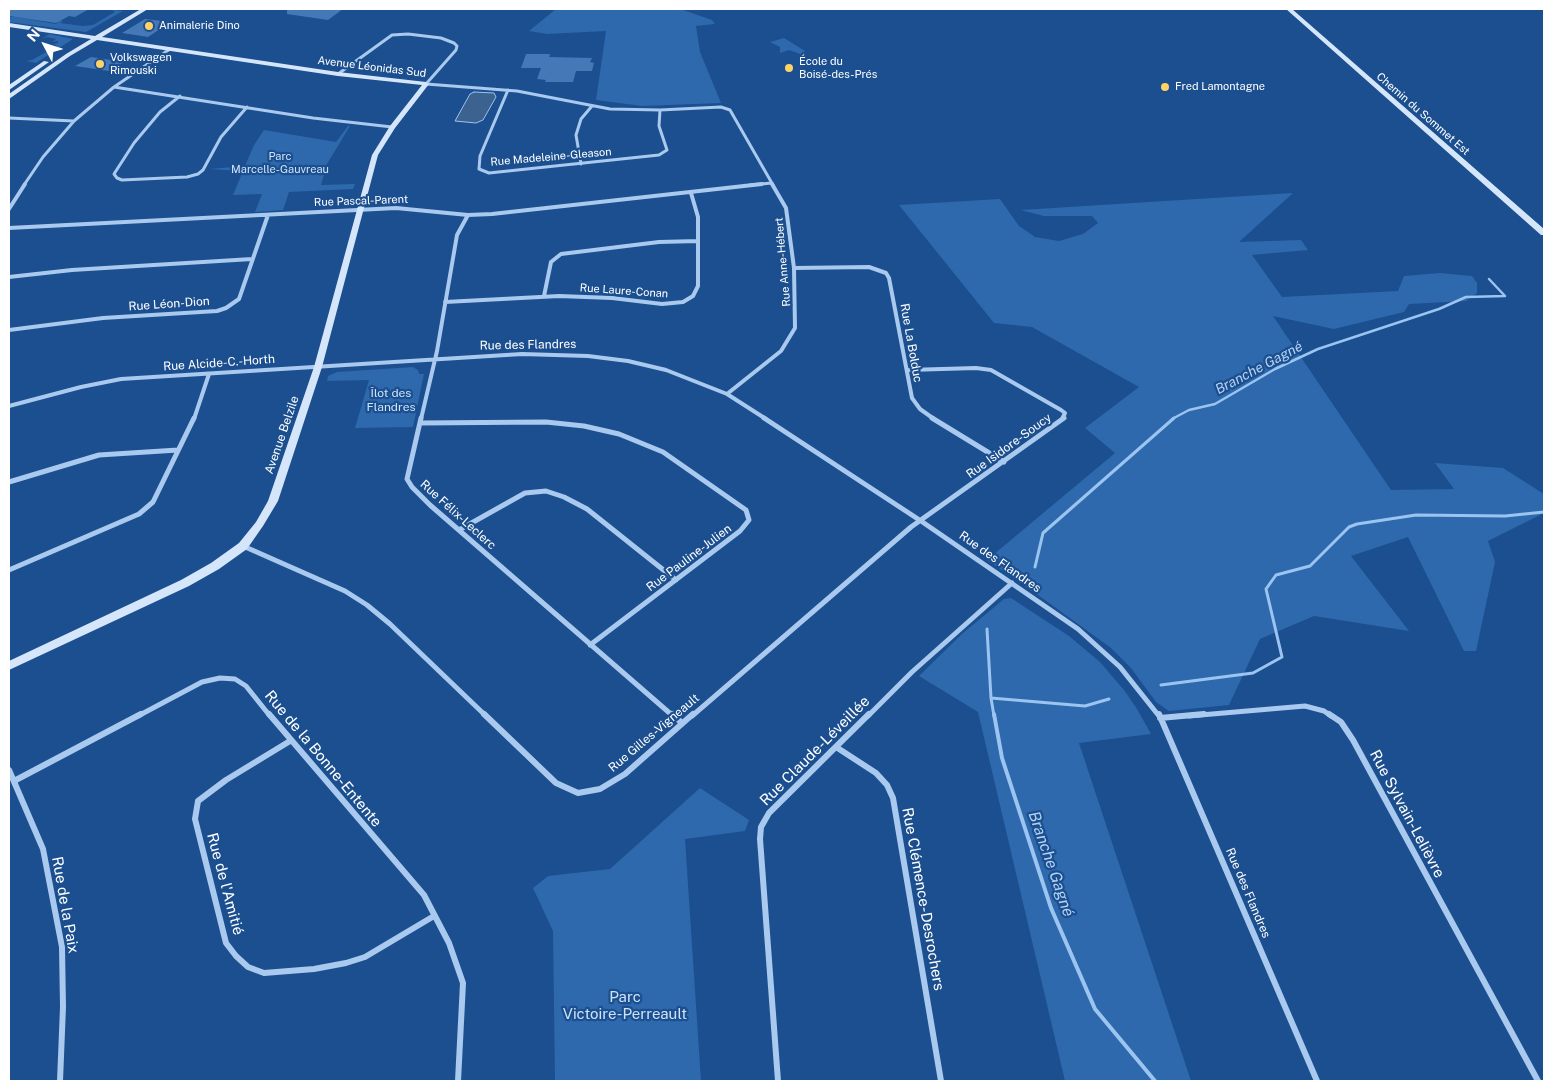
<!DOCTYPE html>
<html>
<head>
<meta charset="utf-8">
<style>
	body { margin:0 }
	#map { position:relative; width:1553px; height:1090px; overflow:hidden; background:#1b4f8f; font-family:"Public Sans",sans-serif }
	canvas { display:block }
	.frame { position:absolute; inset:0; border:10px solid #fff; pointer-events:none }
	.north { position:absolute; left:20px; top:20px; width:50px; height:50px; -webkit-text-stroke:4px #1b4f8f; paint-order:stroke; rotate:310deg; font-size:14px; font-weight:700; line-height:20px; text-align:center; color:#fff }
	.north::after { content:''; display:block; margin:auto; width:18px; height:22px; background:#fff; clip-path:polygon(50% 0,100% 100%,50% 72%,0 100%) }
</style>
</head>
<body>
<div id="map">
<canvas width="1553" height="1090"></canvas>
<div class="frame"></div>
<div class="north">N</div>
</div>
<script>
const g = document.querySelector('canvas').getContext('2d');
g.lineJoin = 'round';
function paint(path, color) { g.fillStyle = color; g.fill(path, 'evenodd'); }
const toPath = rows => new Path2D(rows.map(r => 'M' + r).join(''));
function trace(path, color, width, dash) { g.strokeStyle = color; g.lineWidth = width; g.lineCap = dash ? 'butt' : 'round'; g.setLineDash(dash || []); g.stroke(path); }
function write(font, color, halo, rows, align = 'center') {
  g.font = font + ' "Public Sans",sans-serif'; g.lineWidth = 4.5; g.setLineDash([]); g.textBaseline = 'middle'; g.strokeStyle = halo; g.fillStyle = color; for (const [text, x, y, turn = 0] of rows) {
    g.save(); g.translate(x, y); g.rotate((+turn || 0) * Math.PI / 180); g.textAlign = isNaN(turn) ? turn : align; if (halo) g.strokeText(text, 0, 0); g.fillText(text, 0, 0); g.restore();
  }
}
const green = toPath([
	[556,9,680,9,712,20,715,24,696,26,700,52,721,103,642,106,596,100,606,31,547,34,529,31],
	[112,10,123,11,86,32,9,22,9,17,16,17,56,24,61,20,63,21,60,23,83,26,93,25,115,12],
	[49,34,73,39,36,63,26,61,32,60,57,46,53,44,58,43,58,41,52,42,56,39,47,37,42,39],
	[784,38,805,51,803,55,789,50,780,53,780,47,770,42],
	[348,126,350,126,327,164,321,185,355,184,353,189,289,192,283,210,255,212,262,194,233,195,243,171,209,169,245,166,254,145,264,130,336,142],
	[1293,193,1239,242,1301,240,1308,250,1252,255,1282,297,1398,291,1404,276,1440,273,1472,276,1477,283,1477,293,1466,301,1409,304,1404,312,1334,329,1273,316,1391,490,1454,489,1435,463,1503,468,1544,494,1544,513,1488,541,1495,562,1476,651,1464,651,1408,537,1351,556,1409,631,1314,616,1260,639,1229,705,1169,711,1156,702,1131,668,1111,648,1045,600,987,560,1115,453,1085,428,1139,387,1032,327,994,323,899,205,1000,199,1019,226,1035,237,1059,241,1083,234,1098,223,1092,216,1044,216,1021,210],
	[413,367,418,370,419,374,424,374,413,427,355,428,369,380,327,381,328,376,337,372],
	[1011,598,1069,636,1100,662,1124,690,1137,709,1151,734,1079,743,1191,1081,1065,1081,978,712,919,676,963,633,1004,599],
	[700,788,749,820,745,831,685,839,701,1081,555,1081,553,931,533,888,548,876,610,869]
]);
const water = toPath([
	[474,92,494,93,496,97,483,120,476,123,455,121,470,94,474,92]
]);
const streamFar2 = toPath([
	[1172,419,1189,410,1215,404,1275,369,1318,349,1439,309,1466,297,1505,296,1489,279]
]);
const streamFar1 = toPath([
	[1035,567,1043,533,1174,418],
	[987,629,991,698,994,716],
	[1161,685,1253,673,1282,657,1266,589,1276,575,1310,566,1349,527,1357,524,1416,515,1505,516,1544,512],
	[991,698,1085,706,1109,699]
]);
const stream = toPath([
	[994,714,1002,758,1051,908,1095,1009,1155,1081]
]);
const building = toPath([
	[9,9,89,9,75,17,69,16,56,23,9,16],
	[287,9,343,9,328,20,287,14],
	[145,19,171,22,148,37,122,33],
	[526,54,550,54,549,57,592,58,590,62,594,63,592,71,576,71,573,82,545,82,546,80,537,79,541,68,521,68],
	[91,57,124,62,109,71,75,66]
]);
const streetFar3 = toPath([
	[338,74,392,35,408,34,441,38,454,43,457,46,456,50,426,84],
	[426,84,517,91,610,109,660,110,721,107,730,110,773,185],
	[114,87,313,118,392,127],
	[508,90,480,156,479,169,489,173,659,155,667,150,659,126,660,110],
	[180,96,160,112,134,143,114,174,117,178,122,180,187,177,198,174,203,170,221,137,247,107],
	[9,118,74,121],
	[581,164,576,135,581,119,592,106],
	[24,185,43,157,74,121,114,87,170,49],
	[750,185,772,183]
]);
const streetFar2 = toPath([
	[9,209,25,184],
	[9,228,396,208,468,215,492,214,762,184],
	[794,268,869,267,886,273,889,278,912,398,920,409,934,419],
	[9,277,72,270,252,259],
	[544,296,551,262,561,254,659,242,698,241],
	[445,302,559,296,612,298,662,304,683,302,693,296,698,286,698,217,691,193],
	[9,330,103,318,217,311,226,308,239,299,268,215],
	[908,370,976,368,991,370,1061,410,1065,413,1062,419],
	[727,394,781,351,795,328,794,268,786,208,772,184],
	[9,406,81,387,121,379,522,354,588,356,628,361,666,370,727,394,766,419],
	[194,419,209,374],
	[421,419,437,351,457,235,468,215]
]);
const streetFar1 = toPath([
	[421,418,407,479,412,487,430,505,673,716],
	[764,418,921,521,1078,629,1120,667,1159,716],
	[932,418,1004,462],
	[420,423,546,422,584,426,619,434,663,452,746,510,749,520,740,531,590,645],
	[9,482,99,455,178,450],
	[459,530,525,493,546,491,564,497,587,509,676,580],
	[243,546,345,591,367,605,390,624,486,716],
	[9,570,139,514,153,502,194,418],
	[138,716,202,682,220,678,235,679,246,686,270,716],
	[692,716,911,527,1064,418],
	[868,716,912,672,1012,583],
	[1189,716,1305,706,1324,711,1331,716]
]);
const street = toPath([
	[269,714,424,895,449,943,463,983,458,1081],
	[484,714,556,783,578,793,600,789,625,774,693,714],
	[672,714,682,723],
	[1159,714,1317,1081],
	[1329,714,1341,722,1353,740,1538,1081],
	[1160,718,1204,714],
	[290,741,226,780,198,801,195,819,226,943,236,956,248,967,264,973,314,969,346,963,365,957,434,916],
	[836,747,876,773,887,785,893,798,941,1081],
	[9,770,43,849,62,947,63,1007,60,1081],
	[14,781,141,714],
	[778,1081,760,839,761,827,769,813,869,714]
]);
const secondary = toPath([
	[141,9,148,9,102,37,338,72,426,82,429,84,395,128,378,155,322,367,278,501,263,526,247,549,219,569,189,586,9,670,9,661,181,580,211,563,239,543,256,522,268,501,314,367,372,155,390,126,422,85,338,76,97,40,70,56,9,99,9,94,66,54,91,39,9,27,9,23,95,36,141,9],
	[1286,9,1292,9,1544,229,1544,235,1541,235,1286,9],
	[44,61,49,62,9,90,9,85,44,61]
]);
const markers = [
	[149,26,5,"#ffd166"],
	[100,64,5,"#ffd166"],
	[789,68,5,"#ffd166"],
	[1165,87,5,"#ffd166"]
];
const farPoinames = [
	["Animalerie Dino",159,26],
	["Volkswagen",110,58],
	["Rimouski",110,71],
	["École du",799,62],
	["Boisé-des-Prés",799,75],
	["Fred Lamontagne",1175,87]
];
const farStreetnames = [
	["Avenue Léonidas Sud",372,67,7],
	["Chemin du Sommet Est",1423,114,41],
	["Rue Madeleine-Gleason",551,157,-5],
	["Rue Pascal-Parent",361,201,-2],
	["Rue Anne-Hébert",783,262,-95],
	["Rue Laure-Conan",624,291,4]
];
const farParknames = [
	["Parc",280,157],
	["Marcelle-Gauvreau",280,170]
];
const streetNames = [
	["Rue Léon-Dion",169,304,-4],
	["Rue La Bolduc",911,343,80],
	["Rue des Flandres",528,345,-1],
	["Rue Alcide-C.-Horth",219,363,-4],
	["Avenue Belzile",282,435,-71],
	["Rue Isidore-Soucy",1009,446,-36],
	["Rue Félix-Leclerc",458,515,42],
	["Rue Pauline-Julien",689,558,-37],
	["Rue des Flandres",1000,562,35],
	["Rue Gilles-Vigneault",654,733,-40],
	["Rue des Flandres",1248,893,67]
];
const parkNames = [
	["Îlot des",391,393],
	["Flandres",391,407]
];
const waterNames = [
	["Branche Gagné",1259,368,-28]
];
const nearStreetnames = [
	["Rue Claude-Léveillée",815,751,-45],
	["Rue de la Bonne-Entente",323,759,50],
	["Rue Sylvain-Lelièvre",1407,814,62],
	["Rue de l'Amitié",225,884,75],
	["Rue Clémence-Desrochers",923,899,80],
	["Rue de la Paix",65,905,80]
];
const nearParknames = [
	["Parc",625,997],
	["Victoire-Perreault",625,1014]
];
const nearWaternames = [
	["Branche Gagné",1051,864,71]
];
paint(green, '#2e69ad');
paint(water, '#3c6290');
trace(water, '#9cc4f0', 1);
trace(streamFar2, '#9cc4f0', 2.5);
trace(streamFar1, '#9cc4f0', 3);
trace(stream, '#9cc4f0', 4);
paint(building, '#4478b7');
trace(streetFar3, '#a9c9ee', 3);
trace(streetFar2, '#a9c9ee', 4);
trace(streetFar1, '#a9c9ee', 5);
trace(street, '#a9c9ee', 6);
paint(secondary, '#d6e6fa');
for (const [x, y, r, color] of markers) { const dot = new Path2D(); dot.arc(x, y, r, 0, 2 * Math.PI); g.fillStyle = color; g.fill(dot); trace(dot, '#1b4f8f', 2); }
write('11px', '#fff', '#1b4f8f', farPoinames, 'left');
write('11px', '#fff', '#1b4f8f', farStreetnames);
write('11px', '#cfe3fa', '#1b4f8f', farParknames);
write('12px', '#fff', '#1b4f8f', streetNames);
write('12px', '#cfe3fa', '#1b4f8f', parkNames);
write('italic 14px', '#b5d3f5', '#1b4f8f', waterNames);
write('15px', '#fff', '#1b4f8f', nearStreetnames);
write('15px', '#cfe3fa', '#1b4f8f', nearParknames);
write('italic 16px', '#b5d3f5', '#1b4f8f', nearWaternames);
</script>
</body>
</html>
